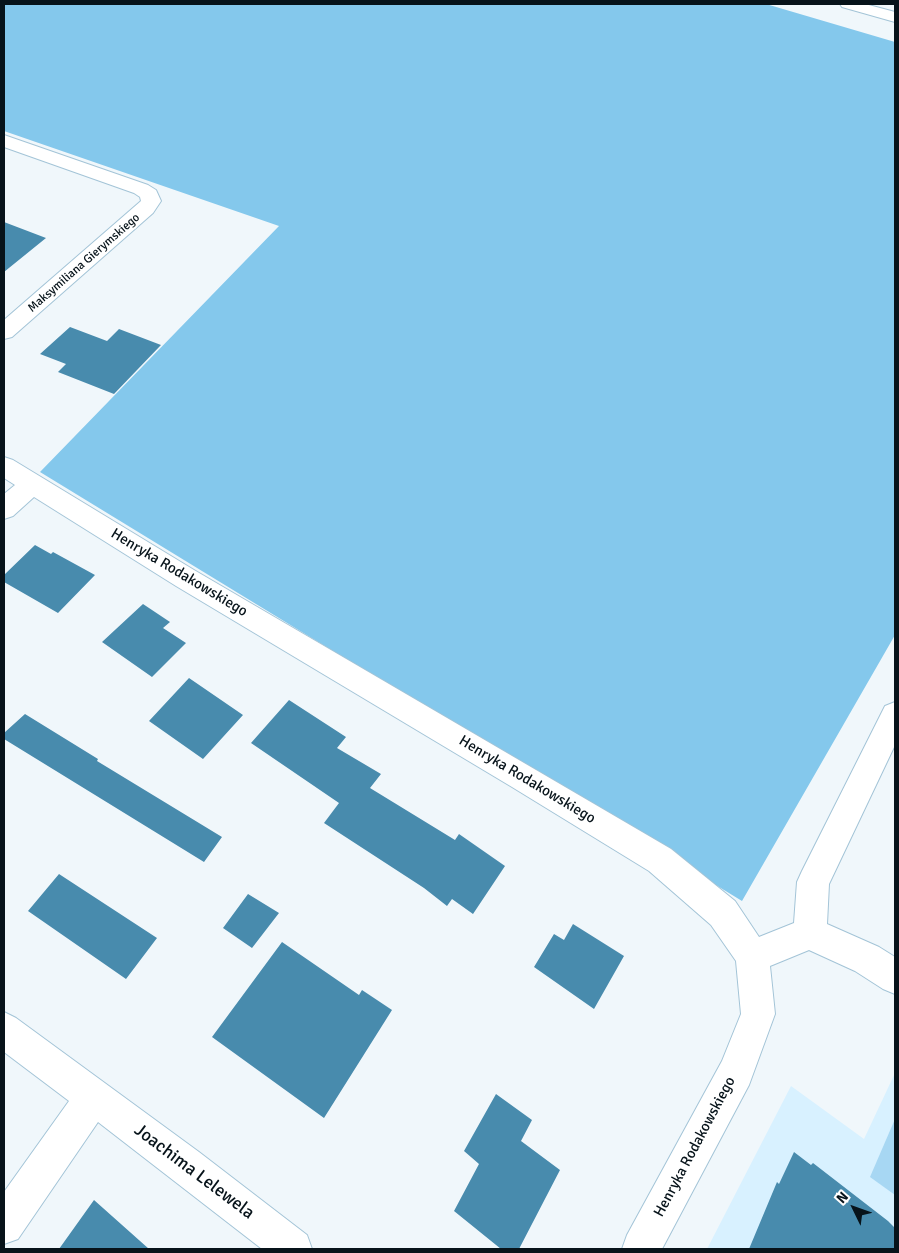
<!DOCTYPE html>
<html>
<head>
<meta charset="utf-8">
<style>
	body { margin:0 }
	#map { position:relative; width:899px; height:1253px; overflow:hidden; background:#f0f7fb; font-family:Signika,sans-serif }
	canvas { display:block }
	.frame { position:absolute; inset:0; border:5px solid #07131a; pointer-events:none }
	.north { position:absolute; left:829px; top:1183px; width:50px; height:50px; -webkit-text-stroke:4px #fff; paint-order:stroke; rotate:312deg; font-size:14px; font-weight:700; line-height:20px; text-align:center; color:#07131a }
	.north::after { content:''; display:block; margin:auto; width:18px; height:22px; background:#07131a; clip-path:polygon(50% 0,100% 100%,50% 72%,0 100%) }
</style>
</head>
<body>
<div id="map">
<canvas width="899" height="1253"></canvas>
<div class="frame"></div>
<div class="north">N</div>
</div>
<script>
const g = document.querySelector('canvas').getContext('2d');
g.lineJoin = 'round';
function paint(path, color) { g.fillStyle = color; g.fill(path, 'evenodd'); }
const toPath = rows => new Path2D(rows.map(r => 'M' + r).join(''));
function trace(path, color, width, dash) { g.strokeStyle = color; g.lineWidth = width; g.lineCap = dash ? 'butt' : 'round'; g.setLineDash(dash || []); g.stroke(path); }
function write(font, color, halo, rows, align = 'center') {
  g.font = font + ' Signika,sans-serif'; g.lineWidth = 4; g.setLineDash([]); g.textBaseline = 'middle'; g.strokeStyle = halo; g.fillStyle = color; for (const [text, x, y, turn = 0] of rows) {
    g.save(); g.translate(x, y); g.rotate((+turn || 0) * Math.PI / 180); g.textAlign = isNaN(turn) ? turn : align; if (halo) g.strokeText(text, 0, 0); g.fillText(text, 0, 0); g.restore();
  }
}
const built = toPath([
	[895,1073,895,1249,707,1249,791,1086,864,1139]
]);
const green = toPath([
	[895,1119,895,1195,870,1177]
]);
const forest = toPath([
	[4,4,766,4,895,42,895,635,742,901,40,472,279,226,4,131]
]);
const building = toPath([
	[4,222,46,238,4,272],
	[70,327,107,341,119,329,161,345,114,394,58,372,66,364,40,354],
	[35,545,51,554,53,552,95,575,58,613,4,582,4,575],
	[143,604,170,622,163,628,186,643,152,677,102,642],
	[189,678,243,715,203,759,149,721],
	[289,700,346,737,337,748,381,774,370,788,455,840,459,834,505,866,473,914,452,899,447,906,424,888,324,823,339,803,251,743],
	[25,714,98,759,97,761,222,837,204,862,4,739,4,733],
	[59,874,157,938,126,979,28,911],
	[248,894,279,913,252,948,223,928],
	[573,924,624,956,594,1009,534,967,554,934,564,940],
	[282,942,359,995,362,990,392,1010,324,1118,212,1037],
	[496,1094,532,1120,521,1141,560,1170,519,1249,501,1249,454,1211,479,1164,464,1151],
	[794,1152,811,1165,813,1163,888,1221,895,1228,895,1249,749,1249,777,1182,779,1184],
	[94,1200,149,1249,59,1249]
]);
const minor = toPath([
	[4,135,148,185,156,190,161,201,153,213,12,337,4,339,4,320,141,201,140,197,134,193,4,147,4,135],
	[4,457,13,460,194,570,671,849,735,901,759,937,794,923,797,882,802,871,885,706,895,702,895,745,829,884,827,924,879,947,895,957,895,994,883,989,855,971,809,950,770,966,775,1014,749,1085,662,1249,622,1249,627,1235,722,1061,741,1014,736,961,711,925,649,871,512,787,176,586,34,497,13,516,4,519,4,494,15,485,4,478,4,457],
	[4,1012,16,1018,199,1152,307,1235,312,1249,262,1249,98,1122,18,1239,4,1244,4,1192,69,1101,4,1052,4,1012]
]);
const highway = toPath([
	[840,4,865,4,895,12,895,22,842,7,840,4]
]);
const farStreetnames = [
	["Maksymiliana Gierymskiego",84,263,-41]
];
const streetNames = [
	["Henryka Rodakowskiego",179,573,31],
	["Henryka Rodakowskiego",527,780,31],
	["Henryka Rodakowskiego",695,1147,-62]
];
const nearStreetnames = [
	["Joachima Lelewela",194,1172,37]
];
paint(built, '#d8f1ff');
paint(green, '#a7d7f3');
paint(forest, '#84c8ec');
paint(building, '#488bad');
trace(minor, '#a3c4d7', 2);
trace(highway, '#a3c4d7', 2);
paint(minor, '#fff');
paint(highway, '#fff');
write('12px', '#07131a', '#fff', farStreetnames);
write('15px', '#07131a', '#fff', streetNames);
write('18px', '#07131a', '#fff', nearStreetnames);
</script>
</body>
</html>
